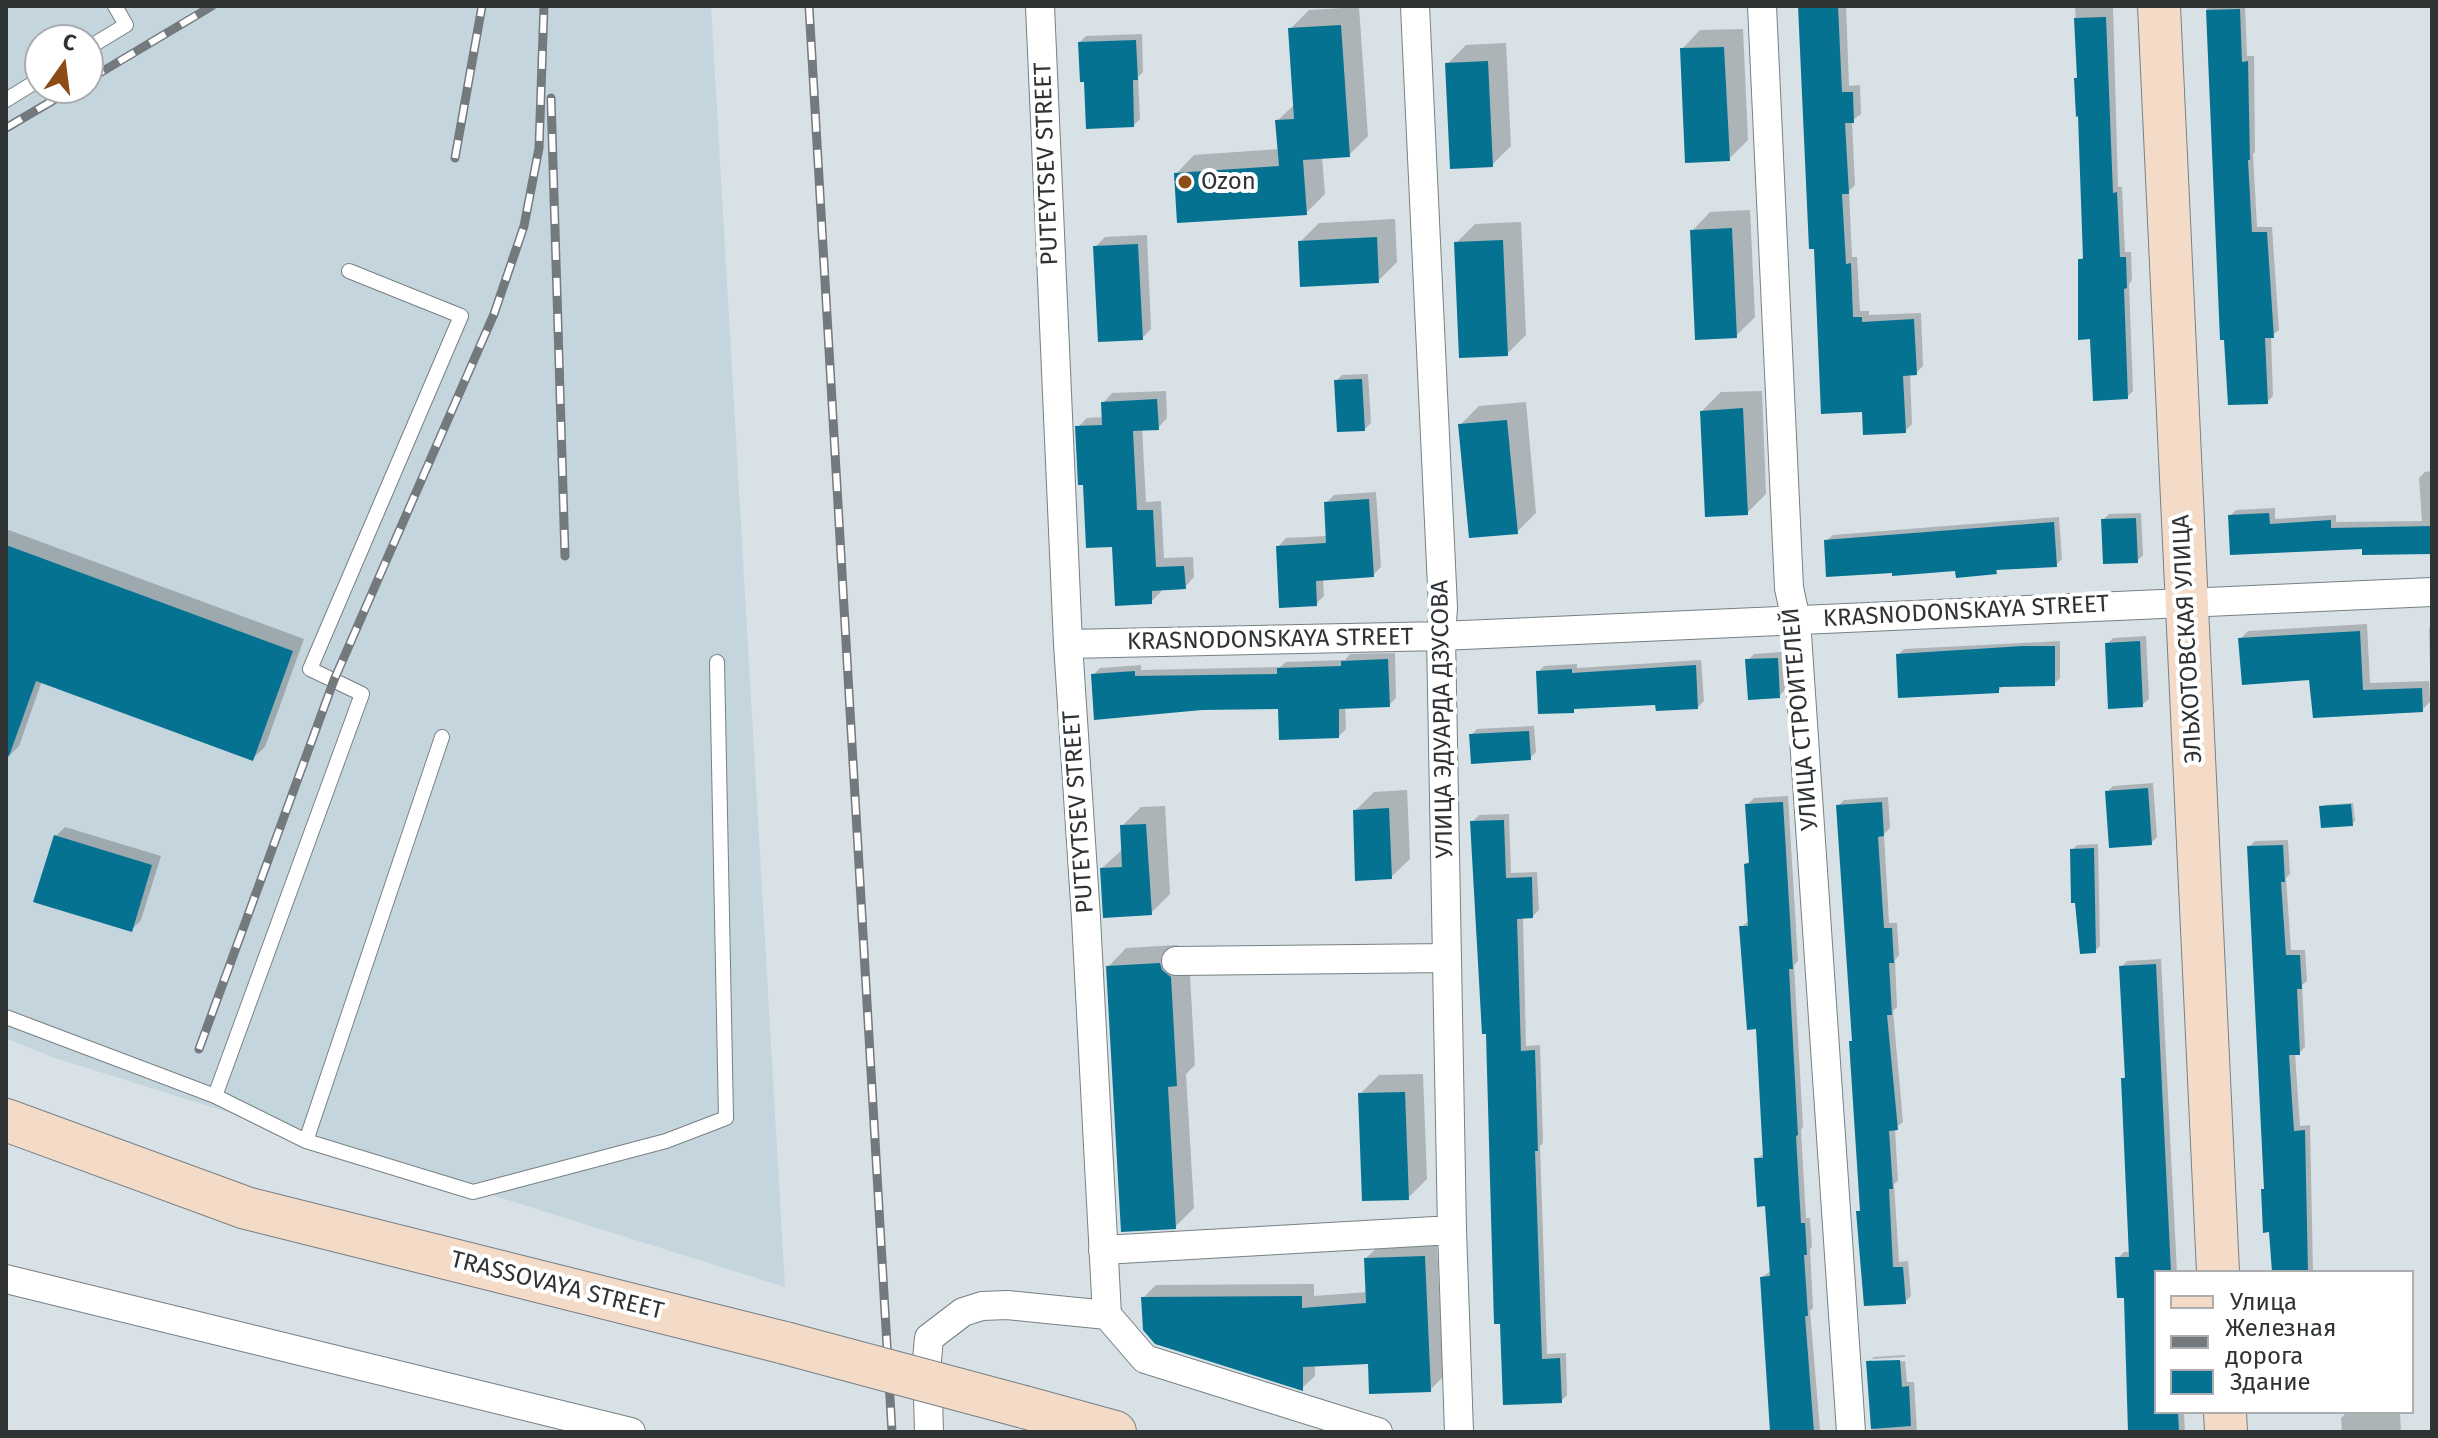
<!DOCTYPE html>
<html>
<head>
<meta charset="utf-8">
<style>
	body { margin:0 }
	#map { position:relative; width:2438px; height:1438px; overflow:hidden; background:#d8e1e6; font-family:"Fira Sans",sans-serif }
	canvas { display:block }
	.frame { position:absolute; inset:0; border:8px solid #2f3334; pointer-events:none }
	.legend { position:absolute; left:2154px; top:1270px; width:260px; height:144px; box-sizing:border-box; background:#fff; border:2px solid #acadae; margin:0; padding:10px 14px; list-style:none; font-size:24px; color:#2f3334 }
	.legend li { display:flex; align-items:center; gap:16px; height:40px }
	.legend b { width:40px; border:2px solid #acadae }
	.north { position:absolute; left:24px; top:24px; width:80px; height:80px; box-sizing:border-box; background:#fff; border:2px solid #acadae; border-radius:50%; rotate:14deg; font-size:22px; font-weight:700; line-height:32px; text-align:center; color:#2f3334 }
	.north::after { content:''; display:block; margin:auto; width:28px; height:36px; background:#8d4c17; clip-path:polygon(50% 0,100% 100%,50% 72%,0 100%) }
</style>
</head>
<body>
<div id="map">
<canvas width="2438" height="1438"></canvas>
<div class="frame"></div>
<ul class="legend">
<li><b style="height:10px;background:#f4dbc8"></b>Улица</li>
<li><b style="height:10px;background:#73797c"></b>Железная дорога</li>
<li><b style="height:22px;background:#057292"></b>Здание</li>
</ul>
<div class="north">С</div>
</div>
<script>
const g = document.querySelector('canvas').getContext('2d');
g.lineJoin = 'round';
function paint(path, color) { g.fillStyle = color; g.fill(path, 'evenodd'); }
const toPath = rows => new Path2D(rows.map(r => 'M' + r).join(''));
function trace(path, color, width, dash) { g.strokeStyle = color; g.lineWidth = width; g.lineCap = dash ? 'butt' : 'round'; g.setLineDash(dash || []); g.stroke(path); }
function write(font, color, halo, rows, align = 'center') {
  g.font = font + ' "Fira Sans",sans-serif'; g.lineWidth = 8; g.setLineDash([]); g.textBaseline = 'middle'; g.strokeStyle = halo; g.fillStyle = color; for (const [text, x, y, turn = 0] of rows) {
    g.save(); g.translate(x, y); g.rotate((+turn || 0) * Math.PI / 180); g.textAlign = isNaN(turn) ? turn : align; if (halo) g.strokeText(text, 0, 0); g.fillText(text, 0, 0); g.restore();
  }
}
const built = toPath([
	[6,6,711,6,785,1287,52,1057,6,1038],
	[40,40,88,40,88,88,40,88]
]);
const shadow = toPath([
	[1799,6,1846,6,1849,86,1860,85,1861,114,1852,121,1855,185,1849,191,1852,257,1857,257,1860,311,1869,311,1869,315,1921,313,1923,366,1916,373,1910,373,1912,424,1905,431,1864,410,1816,247],
	[2075,6,2113,6,2118,187,2122,187,2125,252,2131,252,2132,280,2129,284,2133,391,2127,397,2092,337,2080,260,2085,255,2084,193,2076,79,2079,76],
	[2207,6,2245,6,2247,56,2254,56,2255,152,2253,154,2257,227,2272,227,2279,330,2271,336,2273,396,2267,402,2226,338,2222,338],
	[1359,7,1368,136,1349,155,1322,157,1325,194,1306,213,1176,174,1194,155,1279,149,1277,121,1295,104,1290,29,1309,10],
	[1743,29,1748,140,1729,159,1682,49,1700,30],
	[1142,34,1143,72,1138,77,1140,119,1134,125,1080,42,1086,36],
	[1506,43,1511,146,1492,165,1447,64,1466,45],
	[1750,210,1755,317,1736,336,1692,231,1710,212],
	[1395,219,1397,262,1378,281,1300,242,1319,223],
	[1521,222,1526,335,1507,354,1456,243,1475,224],
	[1147,235,1151,329,1142,338,1095,247,1105,237],
	[1368,374,1371,423,1365,429,1336,381,1342,375],
	[1166,391,1167,418,1158,428,1142,428,1146,502,1161,501,1164,558,1193,557,1194,577,1185,587,1161,588,1161,592,1151,602,1114,545,1085,483,1078,427,1087,418,1104,417,1103,403,1112,393],
	[1762,391,1766,494,1747,513,1702,411,1721,392],
	[1526,402,1536,513,1517,532,1460,425,1479,406],
	[2432,471,2432,552,2364,546,2230,516,2236,510,2275,508,2275,519,2336,515,2336,522,2422,521,2419,478,2425,472],
	[1376,492,1381,567,1373,575,1323,578,1324,596,1316,604,1278,547,1286,538,1328,536,1326,503,1334,495],
	[2141,513,2143,555,2137,561,2103,520,2109,514],
	[2059,517,2062,559,2056,565,2000,568,1996,572,1957,569,1894,571,1826,541,1833,535],
	[6,529,304,639,265,747,252,759,42,681,19,746,9,756,6,764],
	[2367,624,2370,683,2429,681,2430,702,2422,710,2310,677,2240,639,2248,631],
	[2432,626,2432,663,2430,663,2429,629],
	[2146,636,2149,699,2142,705,2107,644,2113,638],
	[2060,641,2060,678,2054,684,2004,685,1998,691,1898,655,1904,649],
	[1783,652,1785,690,1779,696,1748,660,1754,654],
	[1395,653,1396,698,1389,705,1345,706,1346,729,1339,736,1280,707,1093,675,1100,668,1141,665,1141,670,1280,667,1286,662,1345,660,1350,654],
	[1701,660,1704,701,1698,707,1657,703,1577,707,1573,711,1538,672,1544,666,1577,664,1577,668],
	[1534,726,1536,752,1530,758,1471,735,1477,729],
	[2153,783,2157,837,2151,843,2107,792,2113,786],
	[1407,790,1410,859,1391,877,1355,811,1374,792],
	[1788,796,1798,961,1794,965,1803,1127,1801,1130,1806,1218,1810,1218,1812,1247,1810,1249,1813,1308,1810,1311,1820,1430,1818,1432,1772,1432,1762,1277,1771,1271,1767,1204,1756,1159,1765,1153,1758,1027,1741,927,1749,921,1746,864,1751,860,1748,804,1754,798],
	[1888,797,1890,828,1884,834,1889,923,1897,923,1899,955,1895,960,1897,1007,1893,1011,1903,1122,1895,1128,1898,1181,1894,1184,1899,1262,1908,1261,1911,1296,1905,1302,1858,1212,1862,1208,1851,1042,1854,1038,1838,806,1844,800],
	[2353,803,2355,821,2352,824,2321,807,2324,805],
	[1165,806,1170,894,1151,913,1102,868,1123,849,1122,826,1141,807],
	[1509,814,1511,873,1537,872,1539,910,1533,916,1523,917,1526,1046,1540,1045,1543,1143,1540,1146,1547,1354,1566,1353,1567,1395,1561,1401,1504,1402,1488,1032,1473,821,1479,815],
	[65,827,161,856,141,920,131,930,56,836],
	[2288,840,2290,874,2286,878,2291,950,2305,950,2307,981,2302,985,2305,1047,2299,1053,2295,1053,2300,1126,2310,1125,2313,1272,2274,1272,2266,1187,2249,847,2255,841],
	[2098,844,2100,946,2095,951,2072,850,2077,845],
	[1178,945,1180,952,1189,958,1195,1065,1186,1074,1194,1208,1175,1227,1108,967,1126,948],
	[2161,959,2177,1272,2156,1272,2156,1412,2184,1412,2185,1432,2128,1432,2130,1429,2126,1296,2118,1258,2124,1252,2131,1252,2123,1079,2127,1075,2121,967,2127,961],
	[1423,1074,1427,1179,1408,1198,1360,1094,1379,1075],
	[1437,1244,1443,1377,1430,1390,1370,1362,1315,1365,1315,1376,1302,1388,1143,1298,1156,1285,1314,1284,1314,1296,1368,1292,1366,1258,1379,1246],
	[1905,1355,1905,1357,1871,1359,1871,1363,1905,1361,1907,1382,1914,1382,1917,1432,1873,1432,1868,1362,1874,1357],
	[2347,1412,2400,1412,2401,1432,2342,1432,2341,1418]
]);
const building = toPath([
	[1798,6,1838,6,1842,92,1853,92,1854,123,1845,123,1849,194,1842,194,1846,264,1851,263,1853,317,1862,317,1862,322,1914,319,1917,375,1903,376,1906,433,1863,435,1862,412,1821,414,1814,249,1809,249],
	[2240,9,2242,62,2248,61,2250,160,2248,160,2252,232,2267,232,2274,338,2265,338,2268,404,2228,405,2224,340,2220,340,2206,10],
	[2106,17,2113,193,2117,192,2120,257,2126,257,2127,288,2124,289,2128,399,2093,401,2090,339,2078,340,2078,259,2083,259,2078,116,2076,117,2074,78,2077,78,2074,18],
	[1341,25,1350,157,1303,160,1307,215,1177,223,1174,173,1279,166,1275,120,1294,119,1288,28],
	[1136,40,1138,80,1133,80,1134,127,1086,129,1084,82,1080,82,1078,42],
	[1724,47,1730,161,1685,163,1680,48],
	[1488,61,1493,167,1450,169,1445,63],
	[1732,228,1737,338,1695,340,1690,230],
	[1377,237,1379,283,1300,287,1298,241],
	[1503,240,1508,356,1459,358,1454,242],
	[1138,244,1143,340,1098,342,1093,246],
	[1362,379,1365,431,1337,432,1334,380],
	[1157,399,1159,430,1133,431,1137,510,1153,510,1156,567,1184,566,1186,589,1152,591,1152,604,1115,606,1112,547,1086,548,1083,485,1078,485,1075,426,1102,425,1101,402],
	[1743,408,1748,515,1705,517,1700,411],
	[1507,420,1518,534,1469,538,1458,424],
	[1369,499,1374,577,1316,581,1317,606,1279,608,1276,546,1326,543,1324,502],
	[2269,513,2270,524,2331,520,2331,528,2432,526,2432,554,2362,555,2362,549,2230,555,2228,515],
	[2136,518,2138,563,2103,564,2101,519],
	[2054,522,2057,567,1996,570,1997,574,1956,578,1955,571,1892,576,1892,573,1826,577,1824,540],
	[6,545,293,651,253,761,36,681,9,756,6,755],
	[2360,631,2363,690,2422,688,2423,712,2313,718,2309,680,2242,685,2238,638],
	[2140,641,2143,707,2108,709,2105,643],
	[2023,646,2055,646,2055,686,1999,687,1999,693,1898,698,1896,654],
	[1778,658,1780,698,1748,700,1745,659],
	[1388,659,1390,707,1339,709,1339,738,1279,740,1278,709,1202,710,1094,720,1091,674,1135,671,1135,676,1277,674,1277,668,1341,666,1341,661],
	[1696,665,1698,709,1656,711,1655,705,1574,709,1574,713,1538,714,1536,671,1572,669,1572,673],
	[1529,731,1531,760,1471,764,1469,734],
	[2148,788,2152,845,2109,848,2105,791],
	[1783,802,1793,969,1789,969,1798,1135,1796,1136,1801,1223,1805,1223,1807,1255,1804,1255,1808,1316,1805,1316,1814,1432,1770,1432,1760,1277,1770,1276,1765,1206,1757,1207,1754,1158,1763,1158,1756,1029,1747,1030,1739,926,1748,926,1744,864,1749,863,1745,804],
	[1882,802,1884,836,1878,837,1884,928,1892,928,1894,963,1889,963,1892,1015,1887,1015,1898,1130,1889,1131,1893,1189,1889,1189,1893,1267,1903,1267,1906,1304,1864,1306,1856,1211,1860,1211,1849,1041,1852,1041,1836,805],
	[2351,804,2353,826,2321,828,2319,806],
	[1389,808,1392,879,1355,881,1353,810],
	[1504,820,1506,878,1532,877,1533,918,1517,919,1521,1051,1535,1050,1538,1151,1535,1151,1542,1359,1560,1358,1562,1403,1503,1405,1500,1324,1494,1324,1486,1034,1482,1034,1470,821],
	[1146,824,1152,915,1103,918,1100,868,1122,867,1120,825],
	[54,835,152,865,132,932,33,902],
	[2283,845,2285,882,2281,882,2286,955,2300,955,2302,989,2297,989,2300,1055,2289,1055,2294,1131,2305,1130,2308,1272,2272,1272,2269,1232,2263,1233,2261,1189,2264,1189,2247,846],
	[2094,848,2096,953,2080,954,2075,903,2071,903,2070,849],
	[1160,963,1162,970,1171,977,1177,1086,1168,1087,1176,1229,1121,1232,1106,966],
	[2156,964,2171,1272,2156,1272,2156,1412,2178,1412,2179,1432,2128,1432,2124,1298,2117,1298,2115,1257,2129,1257,2121,1078,2125,1078,2119,966],
	[1405,1092,1409,1200,1362,1201,1358,1093],
	[1425,1256,1431,1392,1369,1394,1368,1364,1303,1367,1303,1391,1155,1344,1143,1330,1141,1297,1302,1296,1302,1308,1366,1303,1364,1258],
	[1900,1360,1902,1387,1909,1386,1911,1426,1871,1429,1866,1361]
]);
const lane = toPath([
	[88,48,126,25,115,6],
	[6,100,40,79],
	[6,1017,215,1096,306,1141,442,737],
	[215,1096,362,694,310,669,461,316,349,271],
	[306,1141,473,1192,666,1141,726,1118,717,662]
]);
const street = toPath([
	[1040,6,1068,644,1086,918,1107,1315,1145,1359,1378,1432],
	[1415,6,1443,608,1441,636,1452,1230,1459,1432],
	[1762,6,1789,588,1796,620,1851,1432],
	[1068,644,1441,636,2432,592],
	[1176,961,1447,958],
	[1103,1250,1452,1230],
	[6,1279,631,1432],
	[929,1432,927,1360,929,1338,963,1312,982,1306,1007,1305,1107,1315]
]);
const secondary = toPath([
	[2159,6,2218,1272],
	[6,1120,246,1208,785,1343],
	[1024,1407,1115,1432],
	[2225,1412,2226,1432]
]);
const rail = toPath([
	[809,6,892,1432],
	[88,80,212,6],
	[551,98,565,556],
	[6,128,74,88],
	[455,158,482,6],
	[199,1049,334,680,494,314,524,226,539,148,544,6]
]);
const secondaryBridge = toPath([
	[785,1343,1024,1407]
]);
const markers = [
	[1185,182,8,"#8d4c17"]
];
const streetNames = [
	["PUTEYTSEV STREET",1047,164,-92],
	["KRASNODONSKAYA STREET",1966,612,-3],
	["ЭЛЬХОТОВСКАЯ УЛИЦА",2188,639,-93],
	["KRASNODONSKAYA STREET",1270,640,-1],
	["УЛИЦА ЭДУАРДА ДЗУСОВА",1443,719,-91],
	["УЛИЦА СТРОИТЕЛЕЙ",1801,719,-95],
	["PUTEYTSEV STREET",1079,812,-94],
	["TRASSOVAYA STREET",557,1286,14]
];
const poiNames = [
	["Ozon",1201,182]
];
paint(built, '#c4d5dd');
paint(shadow, '#0003');
paint(building, '#057292');
trace(lane, '#778084', 16);
trace(street, '#778084', 30);
trace(secondary, '#778084', 44);
trace(lane, '#fff', 14);
trace(street, '#fff', 28);
trace(secondary, '#f4dbc8', 42);
trace(rail, '#73797c', 9);
trace(rail, '#fff', 6, [18]);
trace(secondaryBridge, '#778084', 44, []);
trace(secondaryBridge, '#f4dbc8', 42);
for (const [x, y, r, color] of markers) { const dot = new Path2D(); dot.arc(x, y, r, 0, 2 * Math.PI); g.fillStyle = color; g.fill(dot); trace(dot, '#fff', 3); }
write('24px', '#2f3334', '#fff', streetNames);
write('24px', '#2f3334', '#fff', poiNames, 'left');
</script>
</body>
</html>
